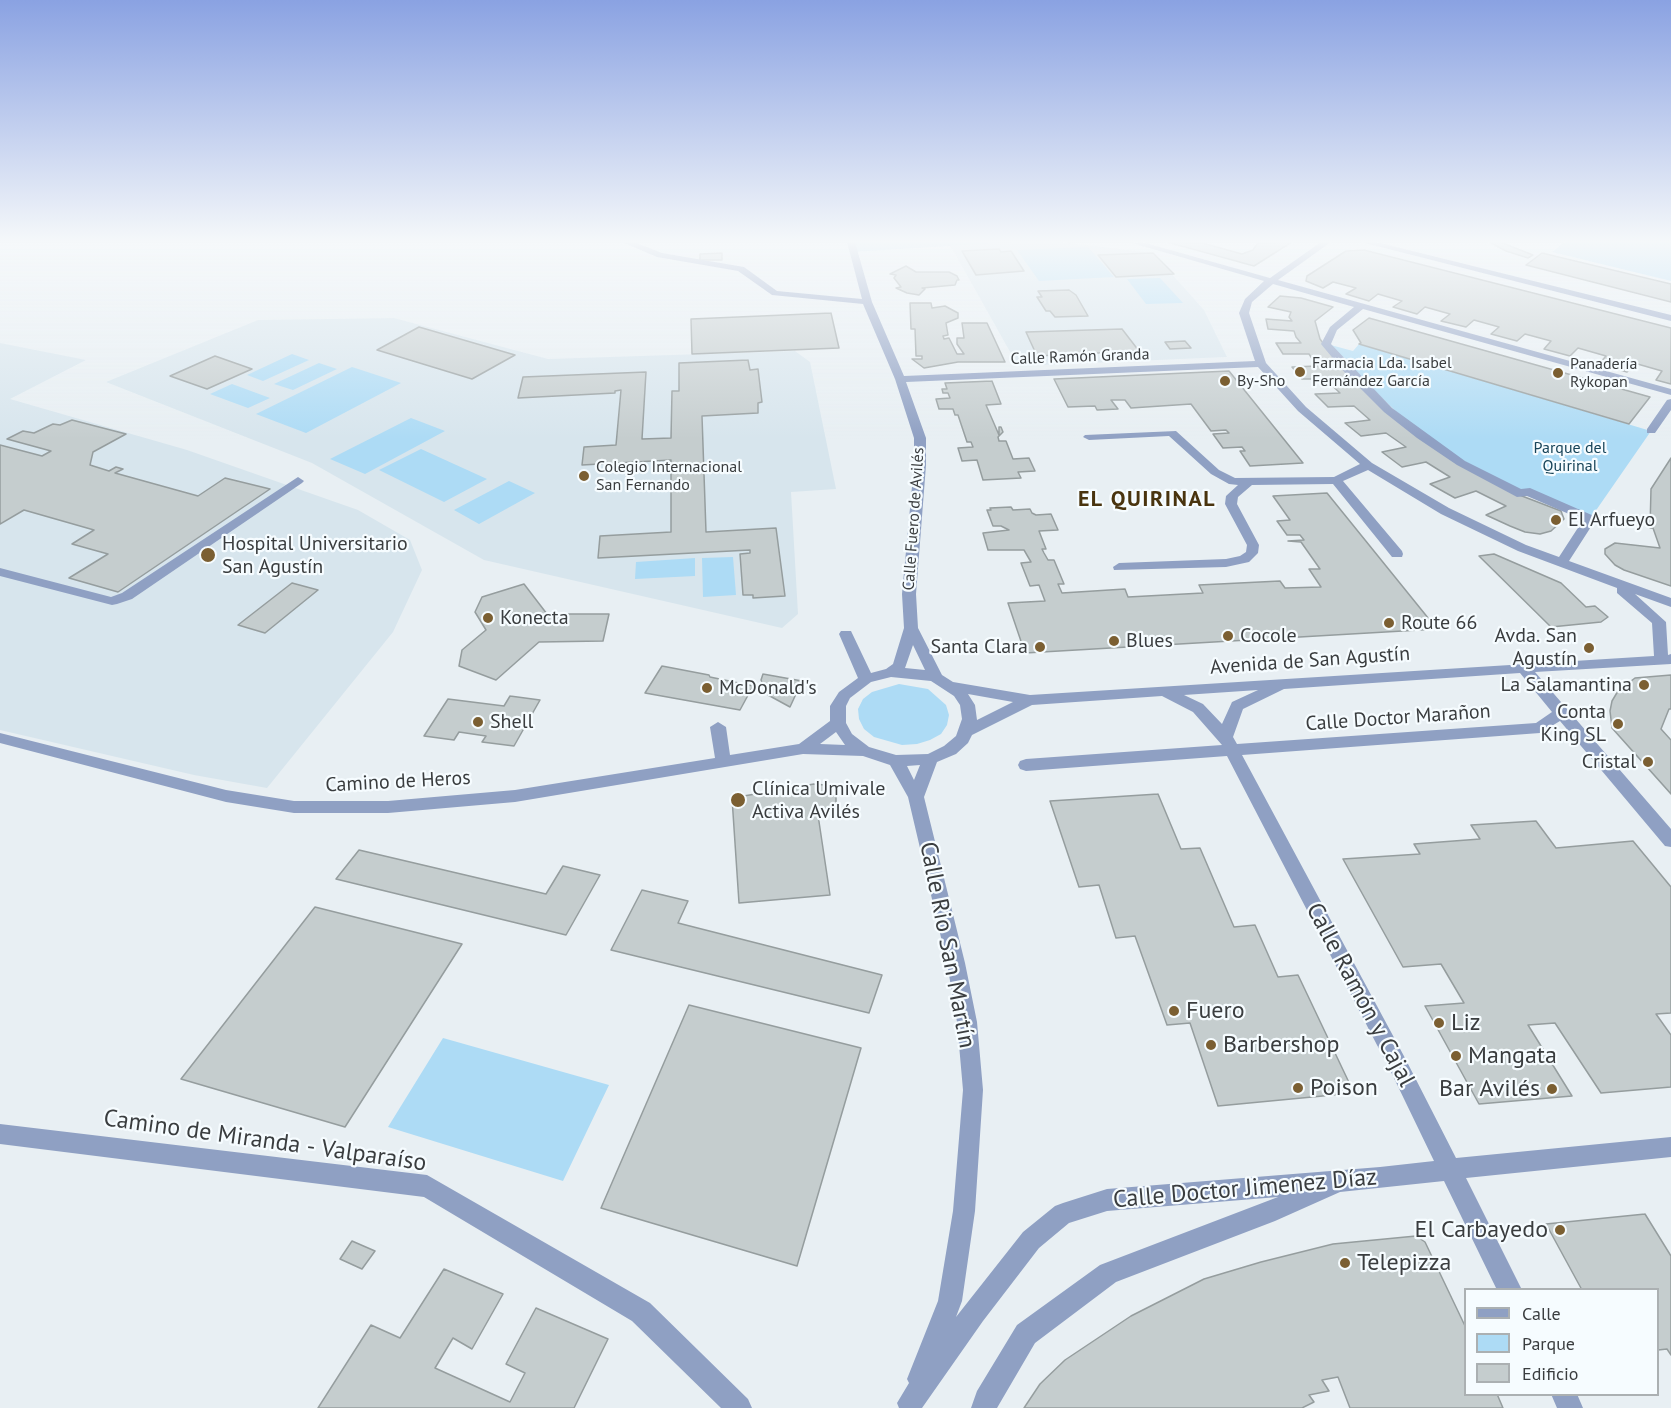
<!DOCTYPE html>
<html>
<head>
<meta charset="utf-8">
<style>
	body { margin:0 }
	#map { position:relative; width:1671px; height:1408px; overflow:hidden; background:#e8eff3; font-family:"PT Sans",sans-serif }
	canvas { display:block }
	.legend { position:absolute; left:1464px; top:1288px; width:195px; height:108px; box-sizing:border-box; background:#f6fcff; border:2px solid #abb0b2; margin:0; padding:8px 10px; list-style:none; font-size:18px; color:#3a3d3f }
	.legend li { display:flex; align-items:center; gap:12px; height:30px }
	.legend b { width:30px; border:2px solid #abb0b2 }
</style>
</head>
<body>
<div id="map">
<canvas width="1671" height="1408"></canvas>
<ul class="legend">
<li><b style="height:8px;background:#8fa0c3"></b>Calle</li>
<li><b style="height:16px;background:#addbf5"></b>Parque</li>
<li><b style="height:16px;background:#c5cdce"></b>Edificio</li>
</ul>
</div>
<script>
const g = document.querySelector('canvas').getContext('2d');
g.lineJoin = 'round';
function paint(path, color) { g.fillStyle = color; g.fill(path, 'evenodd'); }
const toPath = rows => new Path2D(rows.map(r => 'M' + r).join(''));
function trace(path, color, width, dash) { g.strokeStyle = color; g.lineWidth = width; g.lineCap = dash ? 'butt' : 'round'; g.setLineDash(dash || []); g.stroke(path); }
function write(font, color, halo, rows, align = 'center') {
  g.font = font + ' "PT Sans",sans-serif'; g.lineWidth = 4.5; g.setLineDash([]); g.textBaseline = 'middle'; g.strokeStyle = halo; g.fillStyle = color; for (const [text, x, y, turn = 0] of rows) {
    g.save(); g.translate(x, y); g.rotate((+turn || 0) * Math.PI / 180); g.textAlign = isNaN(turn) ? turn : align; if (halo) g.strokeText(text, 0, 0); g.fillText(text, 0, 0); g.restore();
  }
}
const built = toPath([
	[1012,242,1060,242,1153,253,1204,310,1227,357,1018,366,950,245],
	[394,318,548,359,795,351,810,362,836,489,791,492,798,614,782,628,484,560,312,463,106,382,258,320],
	[0,343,86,360,10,399,187,450,358,510,410,540,422,570,393,632,267,788,194,775,0,730]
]);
const green = toPath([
	[851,242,1012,242,852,252],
	[1565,242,1671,242,1671,281,1552,252],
	[1088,247,1114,277,1039,281,1017,250],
	[1160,278,1183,303,1146,304,1127,279],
	[1327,344,1353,351,1359,344,1651,431,1590,519,1527,491,1521,494,1421,436],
	[292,354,309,360,263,381,247,375],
	[319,363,337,369,293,390,274,384],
	[352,367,401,383,306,433,256,414],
	[232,384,270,398,248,408,210,394],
	[411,418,445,431,365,474,330,459],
	[421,449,487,479,444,502,379,470],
	[509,481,535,493,479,524,454,510],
	[733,557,736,595,703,597,702,558],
	[695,558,695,576,635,579,636,562],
	[899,684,928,689,946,705,949,715,947,725,941,734,930,740,917,744,902,745,874,737,864,729,859,719,858,709,863,699,872,692],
	[443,1038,609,1085,563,1181,388,1127]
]);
const building = toPath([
	[1167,242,1202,243,1242,254,1253,250,1258,243,1292,242,1254,266,1167,242],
	[1489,242,1500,242,1533,255,1528,258,1506,251,1489,242],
	[999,249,1001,252,1011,251,1024,271,976,275,962,251,999,249],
	[1364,250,1671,328,1671,384,1656,380,1662,371,1634,363,1627,372,1599,364,1606,356,1578,348,1570,356,1544,349,1551,341,1525,334,1517,341,1491,334,1499,327,1474,320,1466,327,1441,321,1450,314,1425,307,1417,314,1393,307,1402,301,1378,294,1369,301,1346,294,1356,288,1333,282,1323,288,1306,281,1307,276,1346,251,1364,250],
	[722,253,722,260,700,260,700,254,722,253],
	[1153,253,1174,274,1116,277,1098,255,1153,253],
	[1542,253,1671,284,1671,302,1526,265,1542,253],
	[906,266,916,272,949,272,957,276,959,280,957,280,955,285,922,288,925,289,919,295,907,293,896,288,901,287,894,278,896,275,890,274,906,266],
	[1069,290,1076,295,1088,316,1055,317,1050,311,1046,311,1037,297,1042,297,1038,291,1069,290],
	[1280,296,1301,298,1333,307,1315,321,1320,339,1336,360,1417,436,1509,491,1561,511,1564,519,1551,531,1540,534,1525,532,1510,526,1486,515,1506,506,1476,491,1455,498,1430,484,1450,477,1426,462,1402,467,1382,452,1406,447,1386,433,1361,436,1345,423,1370,420,1354,406,1328,407,1315,394,1340,393,1325,379,1302,379,1292,367,1317,366,1309,354,1283,354,1276,343,1301,343,1296,337,1294,331,1268,329,1266,319,1292,321,1289,317,1291,312,1268,307,1280,296],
	[910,303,931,303,932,308,945,306,958,313,958,318,946,323,948,335,943,336,944,339,949,338,957,354,964,354,957,344,957,338,964,338,962,323,987,323,1005,362,958,362,924,368,912,359,922,359,922,356,916,356,915,329,911,329,910,303],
	[831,313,839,348,692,354,691,319,831,313],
	[1369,318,1650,397,1629,424,1359,344,1361,343,1353,330,1369,318],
	[419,327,515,355,472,379,377,350,419,327],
	[1122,329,1139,351,1037,356,1026,332,1122,329],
	[1185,341,1191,348,1170,349,1165,342,1185,341],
	[215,356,252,369,207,389,170,376,215,356],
	[748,360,750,370,758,369,762,402,758,403,758,413,702,416,706,532,776,528,785,596,753,598,753,595,743,595,740,554,750,553,750,550,598,558,600,536,671,532,671,460,582,465,584,447,616,445,621,390,615,391,615,393,518,398,523,377,646,372,642,439,671,438,672,391,679,391,679,363,748,360],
	[1229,371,1303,463,1250,466,1240,451,1245,451,1242,447,1223,448,1213,434,1229,433,1226,430,1211,431,1191,404,1131,408,1125,400,1111,400,1118,409,1097,410,1095,406,1068,407,1054,379,1229,371],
	[992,381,1001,404,986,405,999,435,999,427,1001,427,1003,432,998,437,999,441,1006,441,1013,459,1029,458,1035,471,1018,472,1021,478,983,480,977,460,962,461,958,448,973,447,971,442,967,442,958,415,955,415,953,409,939,409,936,399,950,398,948,393,943,393,942,389,947,389,945,383,992,381],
	[72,420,126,434,93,452,90,465,109,471,116,467,123,469,115,473,198,496,225,478,270,489,118,592,69,578,108,554,72,544,94,530,24,510,0,524,0,445,42,456,51,451,7,439,23,431,34,433,53,424,60,425,72,420],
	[1671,458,1671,586,1624,570,1615,565,1605,554,1605,549,1615,543,1660,548,1653,528,1650,528,1651,489,1671,458],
	[1327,493,1437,629,1025,653,1008,603,1045,601,1039,585,1030,586,1021,563,1031,562,1024,550,988,550,983,533,1009,530,1001,526,993,526,987,510,991,510,990,508,1011,507,1013,510,1030,509,1032,513,1036,515,1051,514,1058,530,1039,531,1046,549,1042,549,1044,553,1048,560,1054,560,1064,584,1058,584,1062,593,1125,589,1128,597,1203,593,1199,585,1280,581,1285,588,1321,587,1309,569,1320,569,1301,542,1288,541,1304,540,1300,535,1287,535,1277,521,1290,520,1273,496,1327,493],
	[1494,554,1561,583,1586,607,1595,606,1608,617,1601,622,1551,627,1479,556,1494,554],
	[292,583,318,590,265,633,238,625,292,583],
	[524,584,547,614,609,614,603,641,539,642,496,680,459,666,462,650,486,630,475,612,482,597,524,584],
	[662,666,709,675,710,677,753,686,740,710,645,693,662,666],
	[763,674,802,681,790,707,768,695,761,680,763,674],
	[1671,675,1671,709,1669,709,1661,729,1671,740,1671,794,1612,728,1610,711,1612,701,1618,691,1635,678,1671,675],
	[510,696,540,700,514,746,482,742,486,736,459,732,454,740,424,736,448,699,504,706,510,696],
	[814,784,825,785,836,794,836,803,831,809,818,815,830,895,739,903,732,798,814,784],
	[1158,794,1181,849,1200,848,1234,927,1255,925,1278,977,1298,975,1354,1093,1218,1106,1190,1023,1167,1025,1135,936,1116,938,1099,885,1079,887,1050,801,1158,794],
	[1536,821,1556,848,1633,841,1671,887,1671,1013,1656,1014,1671,1035,1671,1087,1601,1093,1555,1023,1528,1025,1572,1096,1479,1104,1425,1006,1464,1003,1441,964,1403,967,1343,859,1420,854,1414,844,1480,839,1471,825,1536,821],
	[359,850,546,894,563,866,600,875,566,935,336,879,359,850],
	[642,890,688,901,678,923,882,975,869,1013,611,950,642,890],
	[315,907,462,944,345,1127,181,1079,315,907],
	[689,1005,861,1048,797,1266,601,1208,689,1005],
	[1645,1214,1671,1256,1671,1355,1667,1349,1658,1350,1658,1290,1582,1290,1546,1224,1645,1214],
	[1416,1236,1425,1242,1466,1328,1466,1394,1497,1394,1503,1408,1350,1408,1338,1377,1322,1380,1329,1391,1309,1395,1314,1402,1302,1408,1024,1408,1040,1384,1065,1360,1131,1316,1204,1279,1261,1262,1333,1244,1416,1236],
	[352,1241,375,1251,362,1269,340,1259,352,1241],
	[444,1269,503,1294,472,1349,453,1338,435,1368,510,1402,525,1373,506,1364,536,1308,608,1339,574,1408,318,1408,371,1325,400,1338,444,1269]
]);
const minor = toPath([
	[622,242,634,242,662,253,744,267,777,291,862,299,847,242,855,242,872,302,904,376,1255,361,1239,313,1245,299,1264,281,1132,243,1142,242,1270,278,1321,242,1331,242,1278,280,1671,389,1671,395,1363,309,1337,330,1331,344,1392,408,1465,461,1521,489,1530,488,1594,516,1596,519,1569,561,1671,598,1671,607,1635,594,1666,622,1668,655,1671,654,1671,664,1535,672,1671,829,1671,847,1665,846,1560,721,1540,733,1242,755,1405,1058,1456,1158,1671,1137,1671,1157,1466,1178,1522,1290,1497,1290,1444,1181,1340,1192,1275,1221,1116,1282,1035,1343,997,1408,971,1408,977,1391,1017,1325,1100,1265,1278,1197,1107,1211,1069,1223,1039,1248,983,1321,922,1408,899,1408,897,1403,909,1383,907,1379,938,1301,953,1211,963,1090,957,1022,947,963,908,797,890,765,863,756,803,754,515,802,388,813,294,813,226,802,0,743,0,733,226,790,294,801,388,801,515,790,715,758,710,727,718,722,726,727,730,755,799,744,830,721,830,706,839,692,858,678,839,634,841,631,851,631,871,673,886,669,893,664,904,628,902,594,914,465,914,438,895,379,863,304,772,295,738,271,657,257,622,242],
	[1273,284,1354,307,1330,327,1321,344,1346,374,1384,412,1417,438,1457,465,1517,497,1527,496,1583,520,1559,557,1526,545,1449,508,1372,463,1306,407,1266,363,1249,313,1252,302,1273,284],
	[1258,367,1298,411,1360,464,1334,477,1235,478,1219,470,1176,431,1085,435,1083,437,1089,440,1169,436,1211,474,1229,484,1238,485,1226,496,1225,504,1247,545,1246,552,1240,556,1226,559,1119,563,1113,567,1114,570,1226,567,1249,562,1258,553,1259,545,1237,504,1238,497,1252,485,1333,484,1392,557,1402,557,1403,554,1402,551,1343,481,1368,470,1441,514,1518,551,1617,588,1617,593,1652,623,1654,656,1030,695,953,682,942,675,918,628,916,594,926,465,926,438,906,382,1258,367],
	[913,645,925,670,905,668,913,645],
	[1520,673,1552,712,1536,723,1237,744,1233,737,1243,709,1284,689,1520,673],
	[891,677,931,681,954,696,960,705,962,719,956,736,944,746,928,754,896,755,869,747,852,734,846,723,846,706,850,698,871,682,891,677],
	[1258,690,1232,702,1222,724,1203,704,1184,695,1258,690],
	[968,694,1013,702,977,720,975,705,968,694],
	[1162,696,1193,712,1222,745,1026,759,1020,761,1018,765,1020,769,1026,771,1227,756,1391,1072,1434,1161,1380,1167,1107,1189,1063,1203,1055,1206,1023,1232,956,1317,962,1301,975,1211,983,1090,977,1022,965,963,924,797,937,762,956,754,968,743,972,735,1032,705,1162,696],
	[836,732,845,745,820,744,836,732],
	[920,765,914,780,907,766,920,765],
	[1361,242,1376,242,1671,315,1671,321,1361,242],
	[1671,399,1671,410,1655,433,1647,433,1647,429,1667,400,1671,399],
	[298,477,304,481,302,483,132,599,117,604,112,605,0,576,0,568,111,597,122,593,298,477],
	[0,1124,427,1175,650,1303,748,1399,752,1408,721,1408,632,1321,424,1197,0,1144,0,1124],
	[1551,1394,1577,1394,1583,1408,1557,1408,1551,1394]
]);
const markers = [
	[1300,372,6,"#7b5f32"],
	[1558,373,6,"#7b5f32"],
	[1225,381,6,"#7b5f32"],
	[584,476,6,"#7b5f32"],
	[1556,520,6,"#7b5f32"],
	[208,555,8,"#7b5f32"],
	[488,618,6,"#7b5f32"],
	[1389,623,6,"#7b5f32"],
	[1228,636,6,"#7b5f32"],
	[1114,641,6,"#7b5f32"],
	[1040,647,6,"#7b5f32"],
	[1589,648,6,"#7b5f32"],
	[1644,685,6,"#7b5f32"],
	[707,688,6,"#7b5f32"],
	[478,722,6,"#7b5f32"],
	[1618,724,6,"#7b5f32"],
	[1648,762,6,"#7b5f32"],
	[738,800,8,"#7b5f32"],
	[1174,1011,6,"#7b5f32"],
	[1439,1023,6,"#7b5f32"],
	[1211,1045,6,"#7b5f32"],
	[1456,1056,6,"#7b5f32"],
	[1298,1088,6,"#7b5f32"],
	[1552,1089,6,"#7b5f32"],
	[1560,1230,6,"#7b5f32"],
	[1345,1263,6,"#7b5f32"]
];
const farStreetnames = [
	["Calle Ramón Granda",1080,357,-2],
	["Calle Fuero de Avilés",914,519,-86]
];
const farPoinames = [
	["Farmacia Lda. Isabel",1312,363],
	["Fernández García",1312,381],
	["Panadería",1570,364],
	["Rykopan",1570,382],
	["By-Sho",1237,381],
	["Colegio Internacional",596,467],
	["San Fernando",596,485]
];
const farParknames = [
	["Parque del",1570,448],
	["Quirinal",1570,466]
];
const poiNames = [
	["El Arfueyo",1568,520],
	["Hospital Universitario",222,544],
	["San Agustín",222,567],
	["Konecta",500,618],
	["Route 66",1401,623],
	["Cocole",1240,636],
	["Avda. San",1577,636,"right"],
	["Agustín",1577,659,"right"],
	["Blues",1126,641],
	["Santa Clara",1028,647,"right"],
	["La Salamantina",1632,685,"right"],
	["McDonald's",719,688],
	["Conta",1606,712,"right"],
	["King SL",1606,735,"right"],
	["Shell",490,722],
	["Cristal",1636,762,"right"],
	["Clínica Umivale",752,789],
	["Activa Avilés",752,812]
];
const streetNames = [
	["Avenida de San Agustín",1310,661,-4],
	["Calle Doctor Marañon",1398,718,-4],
	["Camino de Heros",398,782,-3]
];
const farDistrictnames = [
	["EL QUIRINAL",1147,500]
];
const nearStreetnames = [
	["Calle Rio San Martín",947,945,79],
	["Calle Ramón y Cajal",1360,995,62],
	["Camino de Miranda - Valparaíso",265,1141,8],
	["Calle Doctor Jimenez Díaz",1245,1189,-5]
];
const nearPoinames = [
	["Fuero",1186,1011],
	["Liz",1451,1023],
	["Barbershop",1223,1045],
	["Mangata",1468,1056],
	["Poison",1310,1088],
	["Bar Avilés",1540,1089,"right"],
	["El Carbayedo",1548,1230,"right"],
	["Telepizza",1357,1263]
];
paint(built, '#d7e5ed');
paint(green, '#addbf5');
paint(building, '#c5cdce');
trace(building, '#959d9e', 1.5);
paint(minor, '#8fa0c3');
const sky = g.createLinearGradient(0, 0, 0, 439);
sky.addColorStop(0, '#8aa2e2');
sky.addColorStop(0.55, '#f5f8fa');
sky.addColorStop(1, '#f5f8fa00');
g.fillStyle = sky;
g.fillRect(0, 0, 1671, 439);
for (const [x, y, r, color] of markers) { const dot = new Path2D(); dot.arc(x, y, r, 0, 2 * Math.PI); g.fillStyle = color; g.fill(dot); trace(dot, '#f6fcff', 2); }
write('16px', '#3a3d3f', '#f6fcff', farStreetnames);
write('16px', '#3a3d3f', '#f6fcff', farPoinames, 'left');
write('16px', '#174459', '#f6fcff', farParknames);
write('20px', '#3a3d3f', '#f6fcff', poiNames, 'left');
write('20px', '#3a3d3f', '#f6fcff', streetNames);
g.letterSpacing = '1.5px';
write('bold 22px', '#49340f', '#f6fcff', farDistrictnames);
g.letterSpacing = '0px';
write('24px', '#3a3d3f', '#f6fcff', nearStreetnames);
write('24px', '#3a3d3f', '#f6fcff', nearPoinames, 'left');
</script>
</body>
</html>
